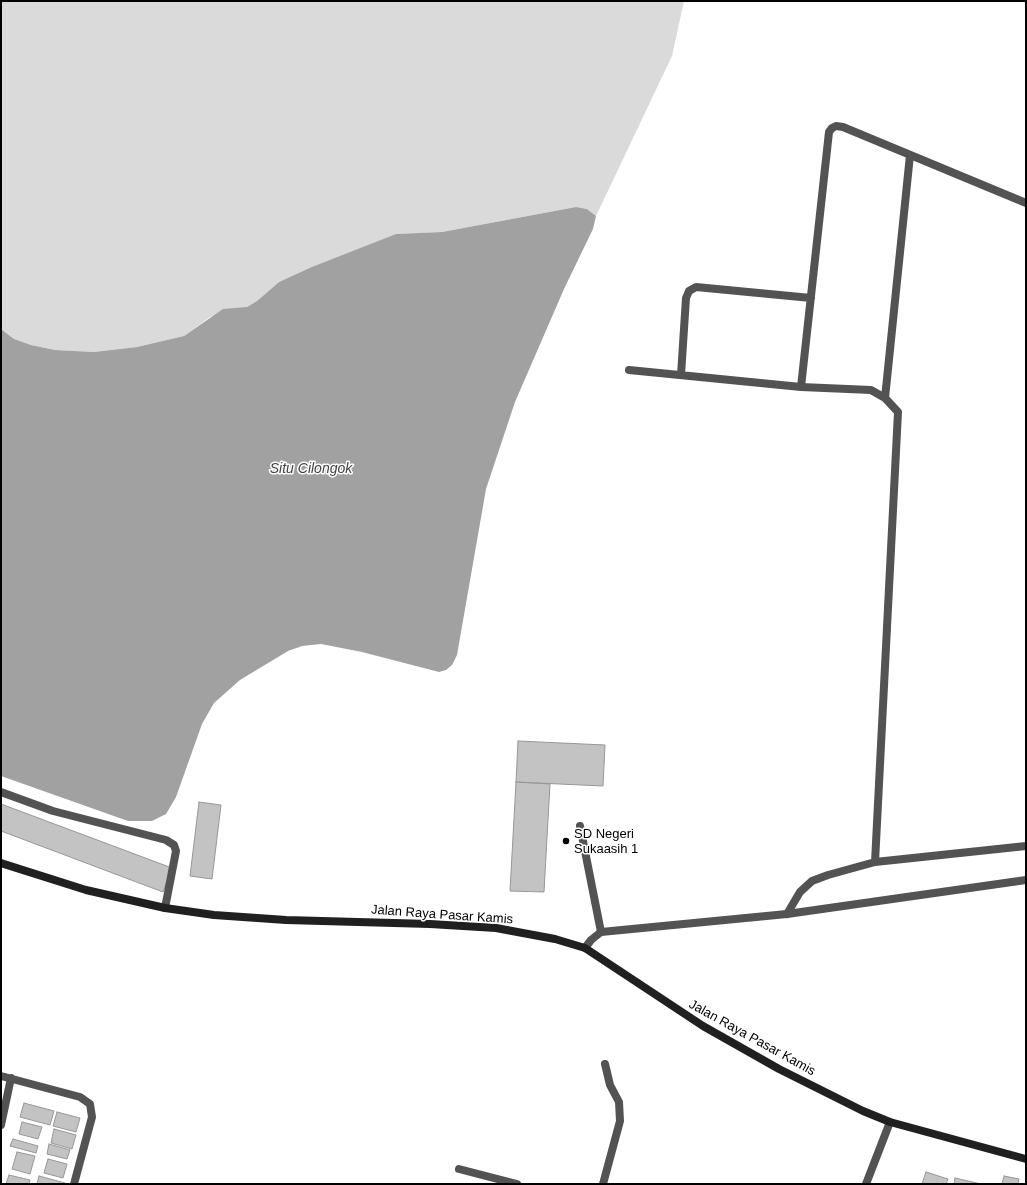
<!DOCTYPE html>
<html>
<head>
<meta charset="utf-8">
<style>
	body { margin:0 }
	#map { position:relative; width:1027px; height:1185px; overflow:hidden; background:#fff; font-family:Helvetica,sans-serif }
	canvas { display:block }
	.frame { position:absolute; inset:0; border:2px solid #000; pointer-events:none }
</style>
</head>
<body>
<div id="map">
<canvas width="1027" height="1185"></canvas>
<div class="frame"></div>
</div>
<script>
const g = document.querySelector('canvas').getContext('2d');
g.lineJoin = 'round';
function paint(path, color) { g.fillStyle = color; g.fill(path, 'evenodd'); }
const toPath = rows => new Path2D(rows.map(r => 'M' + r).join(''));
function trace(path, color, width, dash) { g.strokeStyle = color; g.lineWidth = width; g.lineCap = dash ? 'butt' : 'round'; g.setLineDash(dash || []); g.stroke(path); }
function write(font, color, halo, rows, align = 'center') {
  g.font = font + ' Helvetica,sans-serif'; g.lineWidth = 3; g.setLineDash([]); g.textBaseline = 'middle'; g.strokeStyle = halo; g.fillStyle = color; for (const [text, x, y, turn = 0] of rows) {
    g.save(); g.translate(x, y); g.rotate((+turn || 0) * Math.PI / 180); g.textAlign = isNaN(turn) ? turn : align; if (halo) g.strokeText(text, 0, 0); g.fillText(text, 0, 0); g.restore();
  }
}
const green = toPath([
	[1,1,684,1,672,56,596,216,587,209,576,207,442,232,396,234,279,282,257,301,247,307,210,317,184,336,137,347,94,352,55,350,31,345,14,339,1,329]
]);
const water = toPath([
	[576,207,587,209,596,216,593,229,564,289,515,402,486,489,457,655,452,665,446,670,439,672,362,652,321,644,302,646,288,651,240,680,214,703,202,724,176,797,166,814,152,821,128,821,1,776,1,329,14,339,31,345,55,350,94,352,137,347,184,336,223,309,247,307,257,301,279,282,312,267,396,234,442,232]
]);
const building = toPath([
	[518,741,605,745,603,786,516,782,518,741],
	[516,782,550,784,544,892,510,891,516,782],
	[199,802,221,805,212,879,190,876,199,802],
	[1,804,172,868,163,892,1,831,1,804],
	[24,1103,54,1111,50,1125,20,1117,24,1103],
	[57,1112,80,1118,76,1132,53,1126,57,1112],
	[22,1122,42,1127,38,1139,19,1134,22,1122],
	[54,1129,76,1135,72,1149,51,1143,54,1129],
	[13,1139,38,1146,36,1153,10,1146,13,1139],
	[49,1144,70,1150,67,1159,47,1154,49,1144],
	[17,1152,35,1156,30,1174,12,1169,17,1152],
	[48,1159,67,1164,63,1178,44,1173,48,1159],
	[926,1172,948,1179,946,1184,922,1184,926,1172],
	[9,1175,30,1180,29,1184,6,1184,9,1175],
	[39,1176,65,1183,64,1184,37,1184,39,1176],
	[1004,1176,1019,1179,1018,1184,1002,1184,1004,1176],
	[955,1178,981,1184,954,1184,955,1178]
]);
const service = toPath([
	[629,370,801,387,871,390,885,398,898,412,875,862,828,875,812,881,800,892,787,914],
	[681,375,686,298,689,291,696,287,811,298],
	[801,387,829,132,832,128,836,126,843,127,1026,203],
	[885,398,910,155],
	[1,792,53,811,166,840,174,845,176,851,165,908],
	[580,826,601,932],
	[875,862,1026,846]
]);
const minor = toPath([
	[585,948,591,940,601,932,787,914,1026,880],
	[1,1076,80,1097,90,1104,92,1117,74,1184],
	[1,1125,11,1078],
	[459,1169,517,1184],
	[603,1184,620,1121,619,1102,610,1085,605,1064],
	[866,1184,890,1122]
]);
const secondary = toPath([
	[1,863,86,890,165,908,214,915,286,920,430,924,496,928,555,939,585,948,703,1026,779,1069,863,1111,890,1122,1026,1159]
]);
const markers = [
	[566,841,4,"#000"]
];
const poiNames = [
	["SD Negeri",574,834],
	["Sukaasih 1",574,849]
];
const streetNames = [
	["Jalan Raya Pasar Kamis",442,915,4],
	["Jalan Raya Pasar Kamis",752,1038,29]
];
const waterNames = [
	["Situ Cilongok",311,469]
];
paint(green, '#dadada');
paint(water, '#a1a1a1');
paint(building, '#c3c3c3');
trace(building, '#979797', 1);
trace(service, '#535353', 8);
trace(minor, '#535353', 8);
trace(secondary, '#202020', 8);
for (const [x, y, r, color] of markers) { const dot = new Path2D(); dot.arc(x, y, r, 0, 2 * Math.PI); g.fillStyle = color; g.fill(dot); trace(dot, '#fff', 1.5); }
write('13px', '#000', '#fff', poiNames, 'left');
write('13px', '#000', '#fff', streetNames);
write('italic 14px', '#424242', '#fff', waterNames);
</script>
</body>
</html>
